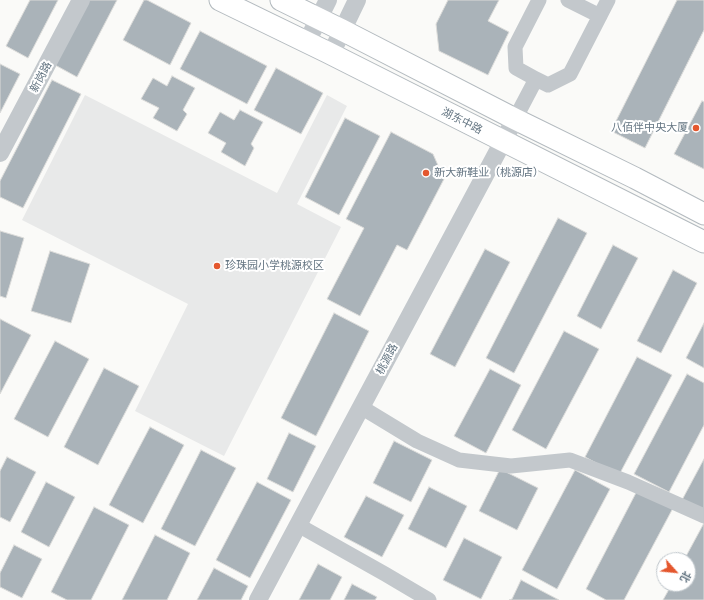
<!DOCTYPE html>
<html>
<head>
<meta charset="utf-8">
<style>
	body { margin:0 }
	#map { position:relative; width:704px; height:600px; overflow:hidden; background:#fafaf8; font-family:"Public Sans","Noto Sans SC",sans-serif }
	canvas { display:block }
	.north { position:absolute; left:656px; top:552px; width:40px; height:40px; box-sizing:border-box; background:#fff; border:1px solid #c1c8cd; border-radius:50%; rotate:117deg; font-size:11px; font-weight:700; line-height:16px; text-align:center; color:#657683 }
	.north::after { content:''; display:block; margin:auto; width:14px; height:18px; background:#e4572e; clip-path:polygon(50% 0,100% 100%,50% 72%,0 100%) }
</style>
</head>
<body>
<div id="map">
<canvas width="704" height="600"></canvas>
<div class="north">北</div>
</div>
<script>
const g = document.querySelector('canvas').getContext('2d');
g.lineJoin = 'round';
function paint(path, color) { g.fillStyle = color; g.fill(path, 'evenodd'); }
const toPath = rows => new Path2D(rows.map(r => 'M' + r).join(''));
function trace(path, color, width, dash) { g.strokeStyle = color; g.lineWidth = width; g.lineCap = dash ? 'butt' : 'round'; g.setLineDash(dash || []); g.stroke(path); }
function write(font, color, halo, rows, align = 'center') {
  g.font = font + ' "Public Sans","Noto Sans SC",sans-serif'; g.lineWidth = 4; g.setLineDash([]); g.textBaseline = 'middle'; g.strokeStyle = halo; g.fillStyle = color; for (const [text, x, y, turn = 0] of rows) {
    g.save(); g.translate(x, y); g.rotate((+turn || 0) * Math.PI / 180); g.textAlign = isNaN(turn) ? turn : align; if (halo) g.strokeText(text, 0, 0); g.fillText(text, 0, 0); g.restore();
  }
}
const built = toPath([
	[85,95,277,193,327,95,347,106,297,204,341,227,224,456,135,411,188,304,22,220]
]);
const building = toPath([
	[30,0,58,0,28,58,6,46,30,0],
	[89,0,117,0,77,77,55,65,89,0],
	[144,0,147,0,191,23,170,65,123,40,144,0],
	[448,0,499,0,488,21,509,32,488,75,439,51,436,24,448,0],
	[677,0,704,0,704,30,645,148,611,131,677,0],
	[200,31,267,66,247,104,180,69,200,31],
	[0,64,20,74,0,113,0,64],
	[276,68,323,93,301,134,254,110,276,68],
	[172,76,195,88,183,110,187,114,177,131,153,118,159,108,141,99,153,78,167,86,172,76],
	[52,80,81,94,23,208,0,197,0,181,52,80],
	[702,101,704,102,704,169,674,154,702,101],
	[240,110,263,122,251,144,254,148,245,166,221,152,226,143,208,133,220,112,234,120,240,110],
	[345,118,380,136,339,215,305,197,345,118],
	[391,132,433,154,444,179,407,250,397,245,360,316,327,299,364,228,346,219,391,132],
	[558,218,587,233,514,373,486,358,558,218],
	[0,231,24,238,6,298,0,296,0,231],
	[613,245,638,258,601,329,577,316,613,245],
	[485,249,510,262,455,367,430,354,485,249],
	[50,251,90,264,71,323,31,311,50,251],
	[673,270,697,283,661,353,637,341,673,270],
	[334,313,369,331,316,436,281,418,334,313],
	[0,319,31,335,0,394,0,319],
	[704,323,704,368,686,358,704,323],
	[564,331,599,349,546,449,512,430,564,331],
	[55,341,89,359,48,437,14,419,55,341],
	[637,357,672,375,619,475,585,457,637,357],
	[104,368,139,386,98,465,64,447,104,368],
	[490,369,521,385,486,453,454,436,490,369],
	[687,374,704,383,704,425,669,492,634,474,687,374],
	[150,427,184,445,143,523,109,505,150,427],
	[289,433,316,446,293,492,267,479,289,433],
	[394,441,432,460,411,502,373,483,394,441],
	[201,450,236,468,195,546,161,529,201,450],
	[7,457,36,472,10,522,0,517,0,471,7,457],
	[704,459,704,511,682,500,704,459],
	[500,469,538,488,517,530,479,511,500,469],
	[575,470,610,489,557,589,522,570,575,470],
	[46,482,75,497,49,547,21,532,46,482],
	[257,482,291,500,250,578,216,560,257,482],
	[429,487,467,506,446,548,408,529,429,487],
	[638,489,673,508,624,600,606,600,586,589,638,489],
	[366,496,404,515,382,557,344,537,366,496],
	[94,507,129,525,91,600,67,600,51,592,94,507],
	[704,523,704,600,663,600,672,584,688,584,688,560,684,560,704,523],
	[155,535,190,553,167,600,122,600,155,535],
	[464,538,502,557,481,599,443,580,464,538],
	[14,545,42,559,22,598,0,587,0,573,14,545],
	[318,564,342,577,330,600,299,600,318,564],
	[214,568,248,586,241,600,197,600,214,568],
	[521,580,559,600,509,600,512,599,521,580],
	[352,584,377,597,375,600,344,600,352,584]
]);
const minor = toPath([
	[568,0,600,16],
	[536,79,516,68,515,47,539,0],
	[515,119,536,79,548,85,570,74,608,0],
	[361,407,417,441,459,460,511,466,570,460,628,482,704,516],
	[298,525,385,574,429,600]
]);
const tertiary = toPath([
	[307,42,328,0],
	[331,54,357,0],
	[0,153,81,0],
	[258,600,515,119]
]);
const secondary = toPath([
	[220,0,327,52,704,242],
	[281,0,342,30,515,119,635,178,704,214]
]);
const markers = [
	[696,128,4,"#e4572e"],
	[426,173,4,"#e4572e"],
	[217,266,4,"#e4572e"]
];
const streetNames = [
	["新岗路",41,77,-62],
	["湖东中路",462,121,27],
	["桃源路",387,359,-62]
];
const poiNames = [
	["八佰伴中央大厦",688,128,"right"],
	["新大新鞋业（桃源店）",434,173],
	["珍珠园小学桃源校区",225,266]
];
paint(built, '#e8e9e9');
paint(building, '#aab3b9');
trace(building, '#dcdcda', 1);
trace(secondary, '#b3babf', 23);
trace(minor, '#c3c8cc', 15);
trace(tertiary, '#c3c8cc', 18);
trace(secondary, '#fff', 21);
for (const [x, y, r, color] of markers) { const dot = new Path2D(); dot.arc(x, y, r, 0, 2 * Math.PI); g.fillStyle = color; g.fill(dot); trace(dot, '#fff', 1.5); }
write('11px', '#657683', '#fff', streetNames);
write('11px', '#657683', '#fff', poiNames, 'left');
</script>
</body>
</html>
